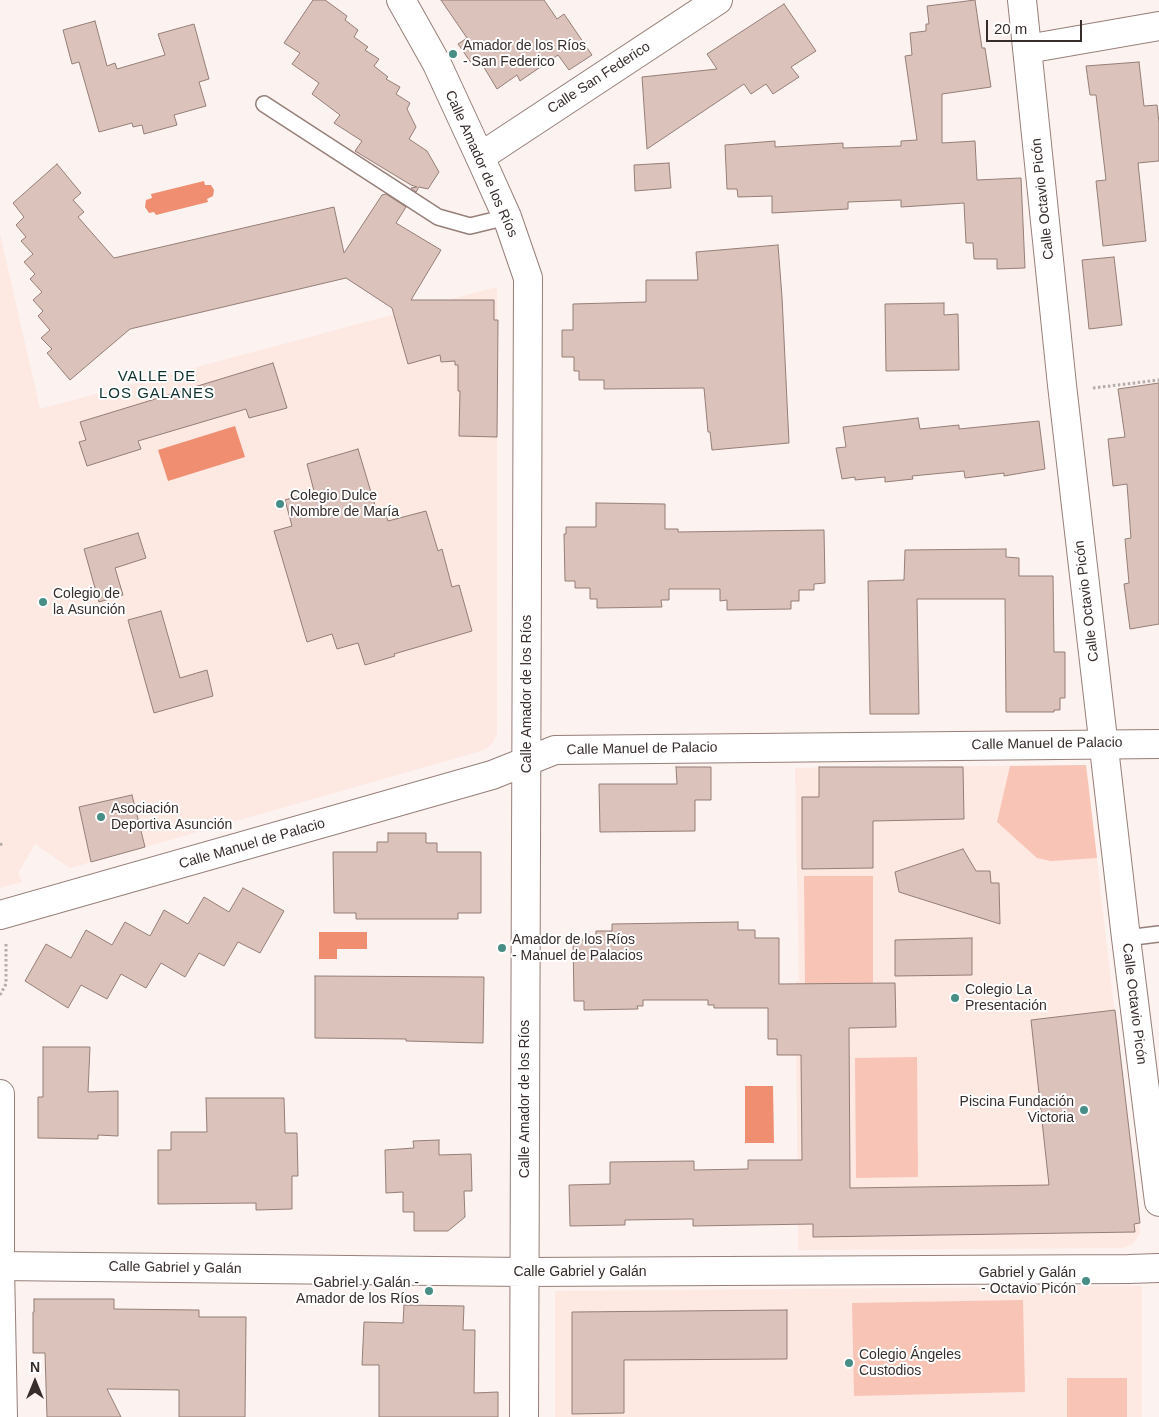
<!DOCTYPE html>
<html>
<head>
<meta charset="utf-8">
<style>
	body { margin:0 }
	#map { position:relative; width:1159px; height:1417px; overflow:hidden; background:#fcf2ef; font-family:Arial,sans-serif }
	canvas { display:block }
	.north { position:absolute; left:10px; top:1357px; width:50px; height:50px; -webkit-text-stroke:4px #fff; paint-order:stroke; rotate:0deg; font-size:14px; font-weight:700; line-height:20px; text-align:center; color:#372d2b }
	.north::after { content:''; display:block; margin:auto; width:18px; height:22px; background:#372d2b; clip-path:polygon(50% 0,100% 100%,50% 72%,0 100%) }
	.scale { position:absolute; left:986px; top:20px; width:96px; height:22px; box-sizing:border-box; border:2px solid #372d2b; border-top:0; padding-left:6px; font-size:15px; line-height:18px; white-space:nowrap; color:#372d2b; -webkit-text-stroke:4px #fff; paint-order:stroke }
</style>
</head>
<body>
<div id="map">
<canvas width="1159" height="1417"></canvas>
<div class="north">N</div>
<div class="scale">20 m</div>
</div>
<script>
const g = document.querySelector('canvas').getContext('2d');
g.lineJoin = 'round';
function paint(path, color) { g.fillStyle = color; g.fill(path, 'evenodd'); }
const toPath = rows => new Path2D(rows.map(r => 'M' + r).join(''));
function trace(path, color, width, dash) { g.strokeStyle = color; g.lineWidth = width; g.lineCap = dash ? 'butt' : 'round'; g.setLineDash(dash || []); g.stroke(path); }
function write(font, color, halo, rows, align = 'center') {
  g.font = font + ' Arial,sans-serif'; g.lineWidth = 4; g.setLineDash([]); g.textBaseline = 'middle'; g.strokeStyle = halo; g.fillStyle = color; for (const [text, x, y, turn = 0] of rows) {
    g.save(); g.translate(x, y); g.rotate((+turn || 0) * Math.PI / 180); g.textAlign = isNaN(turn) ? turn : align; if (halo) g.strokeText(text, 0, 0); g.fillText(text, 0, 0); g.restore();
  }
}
const built = toPath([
	[0,234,40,409,497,287,497,734,492,744,485,749,474,753,145,847,132,795,79,807,91,862,70,868,35,844,18,873,22,882,0,888],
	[1086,765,1140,1233,1133,1244,1123,1248,798,1250,796,981,799,981,795,768],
	[1142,1286,1142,1417,555,1417,555,1291]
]);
const green = toPath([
	[1086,765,1097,858,1051,861,1037,858,997,822,1010,766],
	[804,876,873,876,873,983,805,984],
	[917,1057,918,1177,856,1178,855,1058],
	[1023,1300,1025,1392,854,1396,852,1303],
	[1067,1378,1127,1378,1127,1417,1067,1417]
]);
const water = toPath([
	[204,181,205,185,211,185,214,190,213,196,207,199,208,202,156,215,154,212,149,213,145,207,146,200,152,198,151,194],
	[235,426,245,457,168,481,158,450],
	[319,932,367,932,367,949,337,949,337,959,319,959],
	[745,1086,773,1086,774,1143,745,1143]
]);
const building = toPath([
	[313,0,325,0,347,16,345,20,358,30,354,37,368,47,365,50,379,59,374,66,388,77,386,79,400,87,396,94,410,103,407,109,416,127,409,139,427,151,439,172,428,189,419,187,416,192,411,188,417,187,411,185,355,151,362,141,334,123,340,115,312,94,319,83,292,64,300,53,284,43,313,0],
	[441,0,544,0,557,19,564,14,592,55,569,70,558,55,520,81,517,75,497,89,479,59,472,64,458,44,467,38,441,0],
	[975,0,982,48,985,48,991,87,942,94,942,143,975,141,977,180,1021,178,1025,268,997,269,997,259,974,259,973,243,966,243,964,203,901,207,901,200,848,202,848,209,772,213,772,196,738,197,737,189,727,189,725,145,775,141,775,147,843,143,843,148,901,146,901,141,917,140,905,56,912,55,910,33,926,31,926,24,929,24,927,6,975,0],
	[784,4,816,51,791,67,799,77,773,94,766,84,751,94,744,84,647,149,642,77,717,69,707,54,784,4],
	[95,21,107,66,115,63,117,69,165,55,158,34,194,24,209,79,199,82,206,106,174,115,177,125,144,134,142,125,133,127,132,123,99,132,79,62,72,64,63,30,95,21],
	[1139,62,1144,106,1157,105,1159,122,1159,161,1138,163,1146,241,1103,246,1096,181,1106,180,1096,95,1090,95,1086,66,1139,62],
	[669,163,671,188,635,191,634,165,669,163],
	[57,164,81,193,73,200,84,212,78,217,114,258,334,207,344,253,382,195,386,194,406,207,396,223,441,250,411,300,494,300,494,320,498,320,497,437,459,436,460,391,458,391,458,365,455,365,455,361,441,362,440,355,408,364,392,308,346,278,130,329,70,380,47,353,52,349,41,338,50,330,38,316,43,311,33,300,42,292,30,279,35,274,24,262,33,254,21,241,26,237,16,225,24,217,13,203,57,164],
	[778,245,782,297,789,443,712,450,710,432,708,432,704,388,604,389,604,380,579,380,579,371,574,371,574,357,562,357,562,330,573,330,573,304,646,302,646,280,698,280,696,252,778,245],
	[1114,257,1122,325,1089,329,1082,260,1114,257],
	[944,303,944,315,958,314,959,370,886,371,885,304,944,303],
	[273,363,287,408,249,418,246,409,138,441,141,449,87,466,79,442,86,440,80,422,273,363],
	[1159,383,1159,624,1130,629,1124,584,1129,583,1125,539,1131,538,1127,484,1113,486,1108,439,1125,437,1118,389,1159,383],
	[918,418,920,429,959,425,959,429,1039,421,1045,469,1004,476,1004,473,965,478,964,471,912,476,913,479,885,482,885,477,855,480,855,477,842,479,836,448,846,447,843,427,918,418],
	[358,449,377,512,384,510,388,521,426,511,438,551,442,549,452,587,459,585,472,631,394,654,395,656,365,665,358,643,337,649,332,634,307,642,274,531,292,526,285,500,314,491,307,464,358,449],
	[596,503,665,504,665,529,678,529,678,532,824,530,825,583,814,584,814,590,799,590,799,601,791,601,791,609,727,610,727,600,720,601,720,589,669,589,669,600,661,600,662,607,597,608,597,599,590,599,590,588,575,588,575,581,565,581,564,534,566,534,566,527,596,527,596,503],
	[138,533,146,558,115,568,123,595,99,602,84,549,138,533],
	[1006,549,1006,557,1019,558,1019,576,1053,576,1054,652,1065,652,1065,698,1060,698,1060,710,1054,710,1054,712,1006,712,1005,599,917,599,919,714,870,714,868,581,904,580,905,550,1006,549],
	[161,611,180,678,207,670,213,696,154,713,128,620,161,611],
	[676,767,711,767,711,800,695,800,695,831,600,832,599,784,677,784,676,767],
	[819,767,963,767,964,819,873,821,873,868,802,869,802,797,819,797,819,767],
	[132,795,145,847,91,862,79,807,132,795],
	[388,833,426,833,426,843,437,843,437,852,481,852,481,913,458,913,458,919,356,919,356,913,334,913,333,852,377,852,377,842,388,842,388,833],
	[963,849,976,871,990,871,991,883,999,883,1000,924,899,892,895,872,963,849],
	[243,888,284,911,260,953,238,942,224,966,199,953,185,977,161,963,146,988,121,974,107,999,81,985,68,1008,25,981,46,944,71,958,86,930,112,945,125,922,150,936,164,910,188,924,204,897,229,912,243,888],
	[738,922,738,930,755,930,755,938,779,938,779,984,895,983,896,1027,849,1028,850,1188,1049,1185,1031,1020,1115,1010,1140,1223,1134,1224,1135,1232,813,1237,813,1224,693,1226,693,1219,625,1220,625,1225,570,1226,569,1185,610,1184,610,1162,694,1161,694,1170,748,1169,748,1160,802,1160,801,1055,777,1055,777,1039,768,1039,768,1008,714,1008,714,1005,708,1005,708,1000,643,1000,643,1006,637,1006,638,1009,584,1010,584,1001,574,1001,573,940,596,940,596,931,612,931,612,924,738,922],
	[972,938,972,975,895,976,895,940,972,938],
	[315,976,484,977,483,1043,406,1041,406,1039,315,1038,315,976],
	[43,1047,90,1047,88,1092,118,1091,118,1136,98,1135,98,1139,38,1138,38,1097,43,1097,43,1047],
	[206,1098,284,1098,285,1133,297,1133,298,1176,292,1176,292,1209,256,1210,256,1203,158,1204,158,1150,171,1150,171,1132,207,1132,206,1098],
	[439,1140,439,1155,471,1154,472,1191,464,1191,465,1217,448,1231,414,1231,414,1212,403,1212,403,1192,386,1193,385,1150,414,1148,413,1141,439,1140],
	[34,1299,114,1299,114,1309,199,1310,199,1317,246,1317,245,1417,179,1417,179,1390,107,1389,121,1417,47,1417,45,1353,33,1353,33,1312,34,1312,34,1299],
	[404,1305,464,1306,463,1330,475,1330,474,1393,498,1392,498,1417,379,1417,379,1365,362,1365,364,1322,403,1323,404,1305],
	[787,1310,787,1359,624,1360,624,1413,572,1414,572,1312,787,1310]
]);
const path = toPath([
	[1093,388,1159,380],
	[0,845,3,843],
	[0,995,6,984,6,943]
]);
const lane = toPath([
	[264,104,438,217,470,226,507,217],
	[1126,938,1159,934]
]);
const street = toPath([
	[1022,0,1062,385,1126,938,1159,1202],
	[1027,49,1159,26],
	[480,157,718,0],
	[0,1094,0,1266,3,1417]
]);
const secondary = toPath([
	[401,0,437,64,480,157,507,217,528,278,524,1417],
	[0,915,492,775,555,750,1159,744],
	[0,1266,524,1272,1129,1269,1159,1268]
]);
const markers = [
	[453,54,5,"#478e86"],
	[280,504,5,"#478e86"],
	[43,602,5,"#478e86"],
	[101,817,5,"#478e86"],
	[502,948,5,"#478e86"],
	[955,998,5,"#478e86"],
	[1084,1110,5,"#478e86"],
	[1086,1281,5,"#478e86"],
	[429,1291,5,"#478e86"],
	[849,1363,5,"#478e86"]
];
const poiNames = [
	["Amador de los Ríos",463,46],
	["- San Federico",463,62],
	["Colegio Dulce",290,496],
	["Nombre de María",290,512],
	["Colegio de",53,594],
	["la Asunción",53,610],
	["Asociación",111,809],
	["Deportiva Asunción",111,825],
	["Amador de los Ríos",512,940],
	["- Manuel de Palacios",512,956],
	["Colegio La",965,990],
	["Presentación",965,1006],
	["Piscina Fundación",1074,1102,"right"],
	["Victoria",1074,1118,"right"],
	["Gabriel y Galán",1076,1273,"right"],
	["- Octavio Picón",1076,1289,"right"],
	["Gabriel y Galán -",419,1283,"right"],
	["Amador de los Ríos",419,1299,"right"],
	["Colegio Ángeles",859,1355],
	["Custodios",859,1371]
];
const streetNames = [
	["Calle San Federico",599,78,-33],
	["Calle Amador de los Ríos",481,164,66],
	["Calle Octavio Picón",1043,199,-96],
	["Calle Octavio Picón",1087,601,-97],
	["Calle Amador de los Ríos",527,694,-90],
	["Calle Manuel de Palacio",1047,744,-1],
	["Calle Manuel de Palacio",642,749,-1],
	["Calle Manuel de Palacio",252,844,-16],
	["Calle Octavio Picón",1134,1004,83],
	["Calle Amador de los Ríos",525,1099,-90],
	["Calle Gabriel y Galán",175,1268,1],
	["Calle Gabriel y Galán",580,1272]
];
const neighbourhoodNames = [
	["VALLE DE",157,377],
	["LOS GALANES",157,394]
];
paint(built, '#fde8e2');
paint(green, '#f8c4b5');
paint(water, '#f08e72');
paint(building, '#dbc2bb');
trace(building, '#957e77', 1);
trace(lane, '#967f78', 18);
trace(street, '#967f78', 30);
trace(secondary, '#967f78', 30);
trace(path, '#b5aba8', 3, [2.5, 2.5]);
trace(lane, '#fff', 15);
trace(street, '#fff', 28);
trace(secondary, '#fff', 28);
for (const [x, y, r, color] of markers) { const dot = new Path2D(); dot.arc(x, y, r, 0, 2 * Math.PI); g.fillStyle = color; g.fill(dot); trace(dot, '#fff', 2); }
write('14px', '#372d2b', '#fff', poiNames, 'left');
write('14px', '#372d2b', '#fff', streetNames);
g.letterSpacing = '1px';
write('15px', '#0d302d', '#fff', neighbourhoodNames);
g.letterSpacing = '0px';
</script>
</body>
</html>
